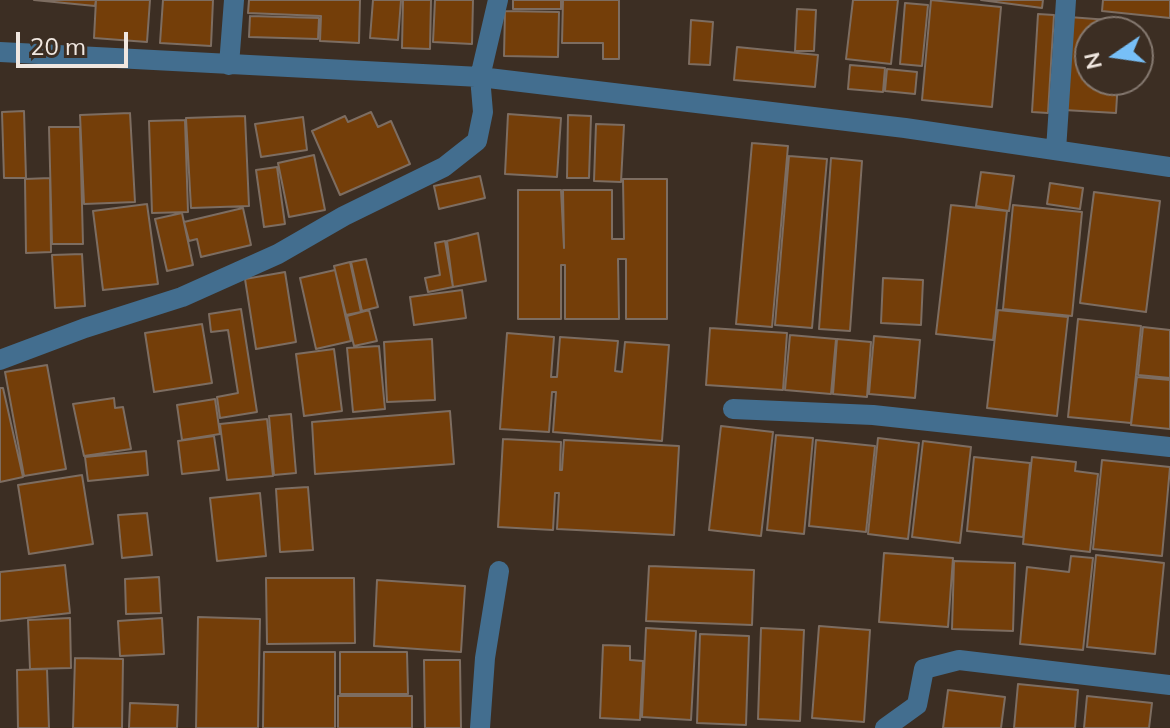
<!DOCTYPE html>
<style>
body{margin:0}
#map{position:relative;width:1170px;height:728px;overflow:hidden;background:#3c2e23;font-family:Mulish,sans-serif}
canvas{display:block}
.north{position:absolute;left:1074px;top:16px;width:80px;height:80px;box-sizing:border-box;background:#3c2e23;border:2px solid #84786f;border-radius:50%;rotate:257deg;font-size:22px;font-weight:700;line-height:32px;text-align:center;color:#f0e7e0}
.north::after{content:'';display:block;margin:auto;width:28px;height:36px;background:#77bff7;clip-path:polygon(50% 0,100% 100%,50% 72%,0 100%)}
.scale{position:absolute;left:16px;top:32px;width:112px;height:36px;box-sizing:border-box;border:4px solid #f0e7e0;border-top:0;padding-left:10px;font-size:24px;line-height:28px;white-space:nowrap;color:#f0e7e0;-webkit-text-stroke:6px #3c2e23;paint-order:stroke}
</style>
<div id="map">
<canvas width="1170" height="728"></canvas>
<div class="north">N</div>
<div class="scale">20 m</div>
</div>
<script>
const ctx = document.querySelector('canvas').getContext('2d');
ctx.lineJoin = 'round';
function paint(path, color) {
  ctx.fillStyle = color;
  ctx.fill(path, 'evenodd');
}
function poly(rows) {
  const path = new Path2D();
  for (const r of rows) {
    path.moveTo(r[0], r[1]);
    for (let i = 2; i < r.length; i += 2) path.lineTo(r[i], r[i + 1]);
  }
  return path;
}
function stroke(path, color, width, dash) {
  ctx.strokeStyle = color;
  ctx.lineWidth = width;
  ctx.lineCap = dash ? 'butt' : 'round';
  ctx.setLineDash(dash || []);
  ctx.stroke(path);
}
const building = poly([
 [34,0,96,0,95,6,34,0],
 [96,0,150,0,147,42,94,38,96,0],
 [163,0,213,0,211,46,160,43,163,0],
 [249,0,360,0,359,43,320,41,321,16,248,13,249,0],
 [373,0,401,0,398,40,370,38,373,0],
 [403,0,431,0,430,49,402,48,403,0],
 [435,0,473,0,472,44,433,42,435,0],
 [513,0,561,0,561,9,513,9,513,0],
 [563,0,619,0,619,59,603,59,603,43,562,43,563,0],
 [853,0,898,0,891,64,846,59,853,0],
 [931,0,1001,7,992,107,922,100,931,0],
 [981,0,1043,0,1042,8,981,0],
 [1103,0,1170,0,1170,18,1102,11,1103,0],
 [905,3,928,5,922,66,900,64,905,3],
 [797,9,816,10,814,51,795,51,797,9],
 [505,11,559,12,558,57,504,56,505,11],
 [1038,14,1054,15,1048,113,1032,112,1038,14],
 [250,16,319,18,318,39,249,37,250,16],
 [1069,17,1122,21,1121,32,1090,32,1090,80,1118,80,1116,113,1064,110,1069,17],
 [691,20,713,22,710,65,689,64,691,20],
 [737,47,818,55,815,87,734,80,737,47],
 [850,65,885,68,883,92,848,89,850,65],
 [887,69,917,72,915,94,885,91,887,69],
 [24,111,26,178,4,178,2,112,24,111],
 [371,112,378,127,391,121,410,164,340,195,312,131,345,116,348,122,371,112],
 [130,113,135,202,84,204,80,115,130,113],
 [508,114,561,118,557,177,505,174,508,114],
 [568,115,591,116,589,178,567,178,568,115],
 [245,116,249,206,191,208,186,118,245,116],
 [303,117,307,150,261,157,255,124,303,117],
 [185,120,188,212,152,213,149,121,185,120],
 [596,124,624,125,621,182,594,181,596,124],
 [49,127,80,127,83,244,52,244,49,127],
 [752,143,788,146,772,327,736,324,752,143],
 [314,155,325,210,289,217,278,163,314,155],
 [789,156,827,159,812,328,775,325,789,156],
 [831,158,862,161,850,331,819,329,831,158],
 [277,167,285,224,264,227,256,170,277,167],
 [981,172,1014,176,1009,211,976,206,981,172],
 [480,176,485,198,439,209,434,186,480,176],
 [50,178,51,252,26,253,25,179,50,178],
 [623,179,667,179,667,319,626,319,626,259,618,259,619,319,565,319,565,265,561,265,561,319,518,319,518,190,561,190,564,248,563,190,612,190,612,239,624,239,623,179],
 [1050,183,1083,188,1080,209,1047,204,1050,183],
 [1094,192,1160,201,1146,312,1080,303,1094,192],
 [147,204,158,284,103,290,93,211,147,204],
 [951,205,1007,211,993,340,936,334,951,205],
 [1013,205,1082,212,1072,316,1003,309,1013,205],
 [243,208,251,245,201,257,197,239,189,241,184,222,243,208],
 [182,213,193,265,167,271,155,219,182,213],
 [478,233,486,281,453,287,447,241,478,233],
 [445,241,453,287,428,292,425,278,440,275,435,243,445,241],
 [82,254,85,306,55,308,52,255,82,254],
 [366,259,378,307,362,311,351,262,366,259],
 [350,262,361,312,346,315,334,266,350,262],
 [335,270,351,341,316,349,300,278,335,270],
 [285,272,296,342,256,349,245,279,285,272],
 [883,278,923,280,921,325,881,323,883,278],
 [462,290,466,318,414,325,410,297,462,290],
 [241,309,257,412,220,418,217,397,238,393,228,330,211,332,209,314,241,309],
 [369,310,377,341,354,346,347,316,369,310],
 [998,310,1068,317,1057,416,987,408,998,310],
 [1078,319,1141,326,1131,423,1068,417,1078,319],
 [202,324,212,383,154,392,145,333,202,324],
 [1143,327,1170,330,1170,378,1138,375,1143,327],
 [710,328,787,333,783,390,706,385,710,328],
 [507,333,554,337,551,377,557,377,560,337,618,341,615,371,622,372,625,342,669,345,662,441,553,432,556,392,552,392,549,432,500,429,507,333],
 [790,335,836,339,831,394,785,390,790,335],
 [874,336,920,340,915,398,869,394,874,336],
 [432,339,435,400,387,402,384,342,432,339],
 [837,339,871,342,867,397,833,394,837,339],
 [379,346,385,409,353,412,347,348,379,346],
 [334,349,342,411,304,416,296,354,334,349],
 [47,365,66,469,24,476,5,372,47,365],
 [1137,377,1170,380,1170,429,1131,425,1137,377],
 [0,388,3,388,23,477,0,482,0,388],
 [114,398,115,408,123,407,131,449,84,456,73,404,114,398],
 [215,399,220,434,182,440,177,405,215,399],
 [450,411,454,464,315,474,312,422,450,411],
 [291,414,296,473,274,475,269,416,291,414],
 [267,419,273,476,227,480,220,424,267,419],
 [721,426,773,432,761,536,709,530,721,426],
 [776,435,813,438,804,534,767,530,776,435],
 [214,436,219,470,182,474,178,441,214,436],
 [878,438,919,443,908,539,868,534,878,438],
 [503,439,561,442,560,470,562,470,564,440,679,446,674,535,557,529,559,493,555,493,553,530,498,527,503,439],
 [816,440,875,446,866,532,809,526,816,440],
 [923,441,971,447,960,543,912,537,923,441],
 [146,451,148,475,88,481,85,457,146,451],
 [974,457,1030,463,1023,537,967,531,974,457],
 [1032,457,1076,462,1075,471,1098,474,1090,552,1023,544,1032,457],
 [1102,460,1170,467,1162,556,1093,549,1102,460],
 [82,475,93,544,29,554,18,485,82,475],
 [308,487,313,550,280,552,276,489,308,487],
 [260,493,266,556,217,561,210,498,260,493],
 [147,513,152,555,122,558,118,515,147,513],
 [884,553,953,558,948,627,879,622,884,553],
 [1096,555,1164,563,1155,654,1087,647,1096,555],
 [1071,556,1093,558,1083,650,1020,644,1027,567,1069,572,1071,556],
 [954,561,1015,563,1013,631,952,629,954,561],
 [65,565,70,613,0,621,0,572,65,565],
 [649,566,754,570,752,625,646,621,649,566],
 [159,577,161,613,126,614,125,579,159,577],
 [266,578,354,578,355,643,267,644,266,578],
 [377,580,465,586,461,652,374,646,377,580],
 [198,617,260,619,258,728,196,728,198,617],
 [70,618,71,668,30,669,28,620,70,618],
 [162,618,164,654,120,656,118,621,162,618],
 [819,626,870,630,864,722,812,718,819,626],
 [646,628,696,631,691,720,642,717,646,628],
 [761,628,804,630,800,721,758,719,761,628],
 [700,634,749,636,746,725,697,723,700,634],
 [603,645,630,646,630,660,643,661,640,720,600,718,603,645],
 [264,652,335,652,335,728,263,728,264,652],
 [340,652,407,652,408,694,340,694,340,652],
 [75,658,123,659,122,728,73,728,75,658],
 [424,660,460,660,461,728,425,728,424,660],
 [47,669,49,728,18,728,17,670,47,669],
 [1018,684,1078,690,1075,728,1014,728,1018,684],
 [948,690,1005,697,1001,728,943,728,948,690],
 [338,696,412,696,412,728,338,728,338,696],
 [1087,696,1152,703,1149,728,1084,728,1087,696],
 [130,703,178,705,177,728,129,728,130,703]
]);
paint(building, '#743e09');
stroke(building, '#7d6d61', 2);
stroke(poly([
 [0,52,480,77,905,128,1170,167],
 [229,65,234,0],
 [1056,150,1066,0],
 [0,360,85,328,182,297,278,254,344,216,444,167,477,141,483,112,480,77,498,0],
 [733,409,873,415,1170,447],
 [480,728,485,658,499,571],
 [885,728,917,705,924,669,959,660,1170,685]
]), '#436e8f', 20);
</script>
